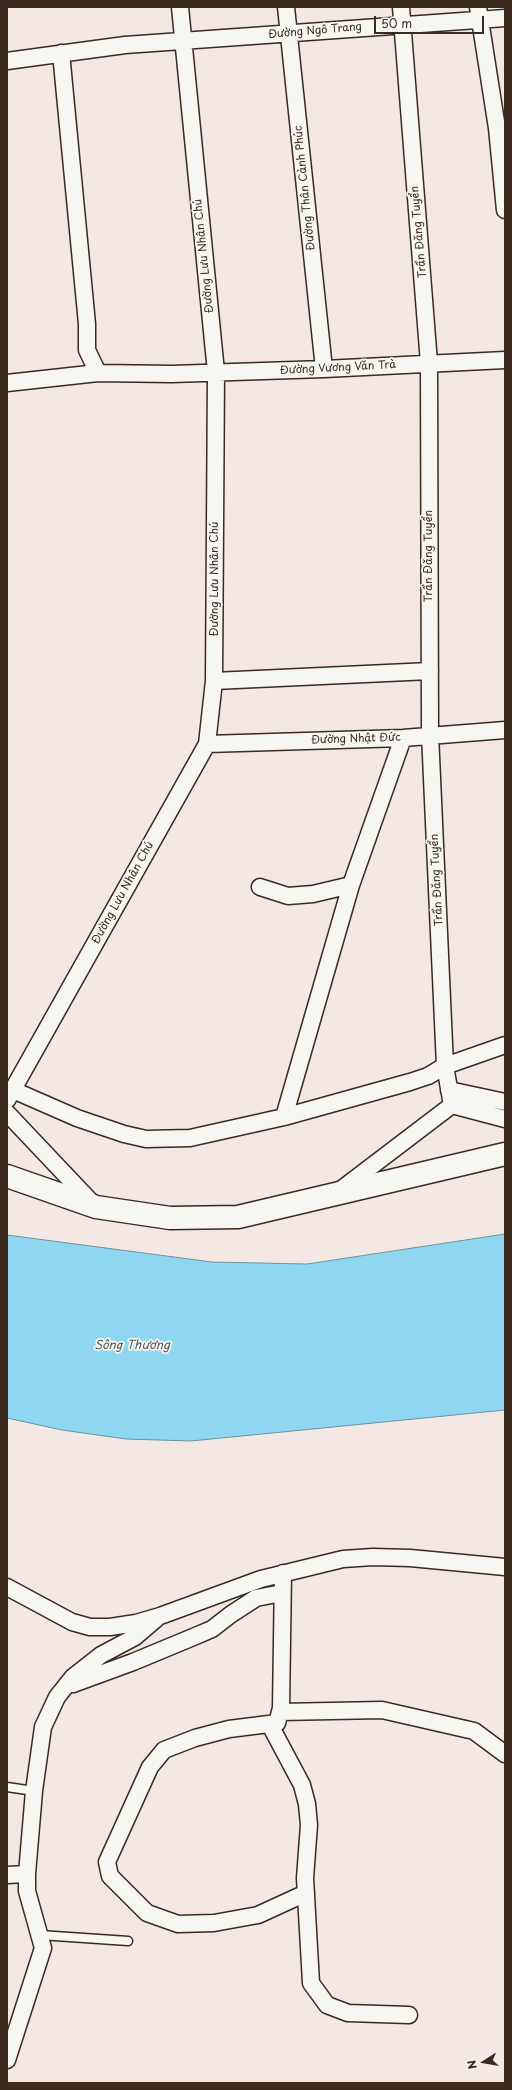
<!DOCTYPE html>
<meta charset="utf-8">
<style>
body{margin:0}
#map{position:relative;width:512px;height:2090px;overflow:hidden;background:#f4e8e5;font-family:"Playpen Sans",sans-serif}
canvas{display:block}
.frame{position:absolute;inset:0;border:8px solid #3b2a1e;pointer-events:none}
.north{position:absolute;left:464px;top:2042px;width:40px;height:40px;-webkit-text-stroke:3px #f6f6f2;paint-order:stroke;rotate:258deg;font-size:11px;font-weight:700;line-height:16px;text-align:center;color:#3b2a1e}
.north::after{content:'';display:block;margin:auto;width:14px;height:18px;background:#3b2a1e;clip-path:polygon(50% 0,100% 100%,50% 72%,0 100%)}
.scale{position:absolute;left:374px;top:16px;width:110px;height:18px;box-sizing:border-box;border:2px solid #3b2a1e;border-top:0;padding-left:5px;font-size:12px;line-height:14px;white-space:nowrap;color:#3b2a1e;-webkit-text-stroke:3px #f6f6f2;paint-order:stroke}
</style>
<div id="map">
<canvas width="512" height="2090"></canvas>
<div class="frame"></div>
<div class="north">N</div>
<div class="scale">50 m</div>
</div>
<script>
const ctx = document.querySelector('canvas').getContext('2d');
ctx.lineJoin = 'round';
function paint(path, color) {
  ctx.fillStyle = color;
  ctx.fill(path, 'evenodd');
}
function poly(rows) {
  const path = new Path2D();
  for (const r of rows) {
    path.moveTo(r[0], r[1]);
    for (let i = 2; i < r.length; i += 2) path.lineTo(r[i], r[i + 1]);
  }
  return path;
}
function stroke(path, color, width, dash) {
  ctx.strokeStyle = color;
  ctx.lineWidth = width;
  ctx.lineCap = dash ? 'butt' : 'round';
  ctx.setLineDash(dash || []);
  ctx.stroke(path);
}
function write(font, color, halo, rows, align = 'center') {
  ctx.font = font + ' "Playpen Sans",sans-serif';
  ctx.lineWidth = 3.5;
  ctx.setLineDash([]);
  ctx.textBaseline = 'middle';
  ctx.strokeStyle = halo;
  ctx.fillStyle = color;
  for (const [text, x, y, turn = 0] of rows) {
    ctx.save();
    ctx.translate(x, y);
    ctx.rotate((+turn || 0) * Math.PI / 180);
    ctx.textAlign = isNaN(turn) ? turn : align;
    if (halo) ctx.strokeText(text, 0, 0);
    ctx.fillText(text, 0, 0);
    ctx.restore();
  }
}
const water = poly([
 [505,1234,505,1410,191,1441,126,1439,62,1430,7,1418,7,1235,212,1262,307,1264,505,1234]
]);
paint(water, '#8fd7f1');
stroke(water, '#6d929d', 1);
const lane = poly([
 [7,1787,34,1791],
 [40,1935,128,1941]
]);
const street = poly([
 [286,7,324,369],
 [401,7,429,363,430,734,445,1066,452,1105],
 [478,7,497,128,505,210],
 [61,53,87,324,87,350,98,373],
 [7,61,125,45,505,18],
 [7,383,98,373,172,374,324,369,505,360],
 [214,681,430,671],
 [207,744,403,738,505,730],
 [260,887,288,896,313,894,351,885],
 [13,1090,77,1118,124,1134,146,1139,190,1138,284,1117,410,1082,428,1076,445,1066,505,1045],
 [449,1090,505,1102],
 [7,1100,207,744,214,681,216,372,180,7],
 [7,1113,95,1206],
 [284,1117,351,885,403,738],
 [339,1191,452,1105,505,1119],
 [283,1573,281,1708,277,1723,229,1729,195,1738,164,1750,150,1767,107,1862,110,1876,147,1913,178,1924,214,1923,258,1915,306,1893],
 [7,1587,72,1622,90,1627,110,1627,136,1623,160,1616,261,1579,343,1559,373,1557,410,1558,505,1567],
 [73,1684,133,1662,198,1635,212,1629,230,1615,256,1598,282,1593],
 [280,1712,382,1710,474,1731,505,1754],
 [270,1725,302,1785,307,1804,309,1825,305,1878,311,1983,327,2005,348,2013,409,2015],
 [7,1875,27,1874],
 [7,2060,43,1948,27,1891,27,1874,34,1791,43,1727,57,1697,73,1677,101,1655,135,1637,156,1619]
]);
const secondary = poly([
 [7,1176,96,1207,170,1218,238,1217,505,1154]
]);
stroke(lane, '#3b2a1e', 11);
stroke(street, '#3b2a1e', 19);
stroke(secondary, '#3b2a1e', 25);
stroke(lane, '#f6f6f2', 8);
stroke(street, '#f6f6f2', 16);
stroke(secondary, '#f6f6f2', 22);
write('11px', '#3b2a1e', '#f6f6f2', [
 ["Đường Ngô Trang",315,31,-5],
 ["Đường Thân Cảnh Phúc",305,188,-96],
 ["Trần Đăng Tuyển",419,232,-95],
 ["Đường Lưu Nhân Chú",204,256,-96],
 ["Đường Vương Văn Trà",338,368,-3],
 ["Trần Đăng Tuyển",429,556,-90],
 ["Đường Lưu Nhân Chú",215,579,-90],
 ["Đường Nhật Đức",356,739,-2],
 ["Trần Đăng Tuyển",437,880,-93],
 ["Đường Lưu Nhân Chú",123,893,-61]
]);
write('italic 12px', '#505553', '#f6f6f2', [
 ["Sông Thương",132,1346]
]);
</script>
